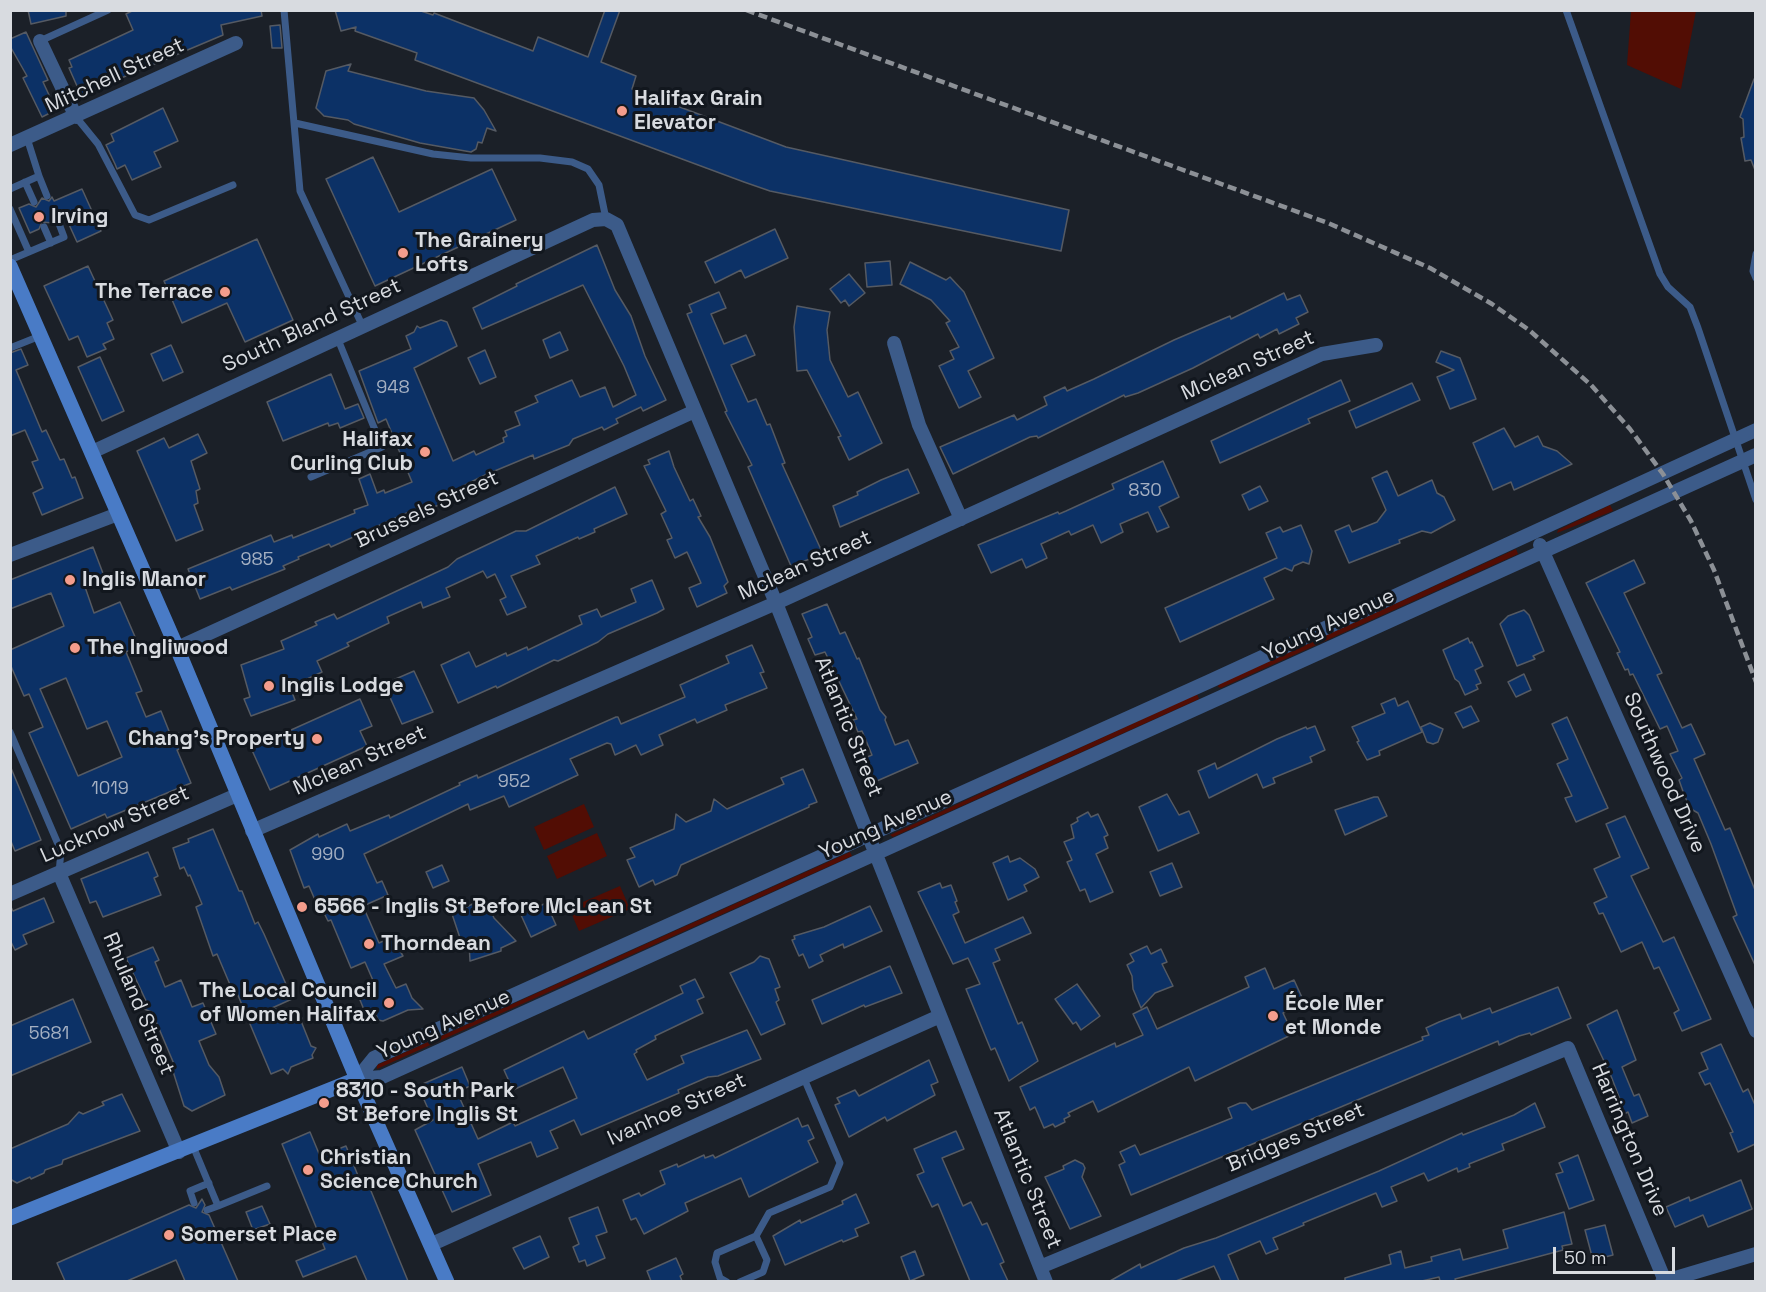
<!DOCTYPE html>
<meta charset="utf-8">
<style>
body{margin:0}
#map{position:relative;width:1766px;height:1292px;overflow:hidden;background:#1b2028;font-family:"Space Grotesk",sans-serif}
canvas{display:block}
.frame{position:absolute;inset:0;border:12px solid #d8dbe0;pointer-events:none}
.scale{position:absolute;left:1553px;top:1247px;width:122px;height:27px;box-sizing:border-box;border:3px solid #d8dbe0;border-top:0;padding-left:8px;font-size:18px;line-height:21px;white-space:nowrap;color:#d8dbe0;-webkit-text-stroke:4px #12171e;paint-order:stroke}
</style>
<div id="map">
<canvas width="1766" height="1292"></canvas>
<div class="frame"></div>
<div class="scale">50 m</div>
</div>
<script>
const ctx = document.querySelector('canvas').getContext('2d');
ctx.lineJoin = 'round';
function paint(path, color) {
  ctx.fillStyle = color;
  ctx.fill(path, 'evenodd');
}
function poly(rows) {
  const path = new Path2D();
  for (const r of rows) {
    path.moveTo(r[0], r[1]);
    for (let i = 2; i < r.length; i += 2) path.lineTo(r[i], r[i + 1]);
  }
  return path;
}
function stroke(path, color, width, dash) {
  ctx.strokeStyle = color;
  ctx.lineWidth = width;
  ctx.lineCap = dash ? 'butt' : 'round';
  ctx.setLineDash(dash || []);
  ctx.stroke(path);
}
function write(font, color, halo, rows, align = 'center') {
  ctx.font = font + ' "Space Grotesk",sans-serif';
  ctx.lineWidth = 6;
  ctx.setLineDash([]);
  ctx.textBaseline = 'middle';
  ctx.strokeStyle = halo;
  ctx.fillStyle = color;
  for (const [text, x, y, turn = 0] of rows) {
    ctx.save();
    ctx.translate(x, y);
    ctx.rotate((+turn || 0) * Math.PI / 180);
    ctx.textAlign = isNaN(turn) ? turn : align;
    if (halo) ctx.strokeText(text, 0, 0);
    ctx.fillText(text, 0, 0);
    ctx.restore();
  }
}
paint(poly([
 [1631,11,1696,11,1681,89,1627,65],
 [1610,505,1613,511,1557,533,1558,530],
 [1516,549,1518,554,1221,688,1218,687,1219,684],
 [1197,694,1199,699,893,837,890,835],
 [584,804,594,827,544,850,534,827],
 [597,833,607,856,557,879,547,856],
 [850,852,852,856,377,1069,377,1065],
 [620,886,630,909,579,931,569,908]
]), '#520d04');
const building = poly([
 [28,10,66,10,66,16,31,24,28,10],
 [134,10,261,10,262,16,221,25,223,35,81,95,69,68,72,67,69,60,133,30,126,14,134,10],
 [335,10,418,10,433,15,434,13,533,51,538,37,588,57,605,10,620,10,601,62,636,76,632,89,786,147,1069,210,1061,251,770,191,744,182,415,60,417,53,355,31,356,27,341,31,335,10],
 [280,25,282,48,272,48,270,26,280,25],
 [26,32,48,80,43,82,56,110,42,117,23,78,27,76,10,46,10,39,26,32],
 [351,64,348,71,426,91,474,98,484,110,496,131,487,128,482,143,478,142,476,149,471,152,420,143,354,124,348,120,324,116,316,108,326,71,351,64],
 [1754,79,1755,80,1755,170,1751,160,1745,161,1741,138,1744,137,1743,119,1740,117,1754,79],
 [163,108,178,141,154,152,161,167,132,180,125,165,117,169,115,164,106,145,114,141,111,134,163,108],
 [373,157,399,212,492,169,516,220,375,286,326,179,373,157],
 [82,189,101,231,77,242,66,218,58,215,53,218,53,223,42,222,39,229,30,233,19,208,29,204,36,207,42,198,49,201,52,197,54,201,82,189],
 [775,229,788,258,745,278,741,270,715,283,705,262,775,229],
 [257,239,293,320,245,342,227,303,182,323,164,281,257,239],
 [597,245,615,290,631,316,645,356,666,400,643,411,641,407,616,419,618,423,604,430,602,427,573,439,569,445,534,459,533,455,485,475,463,486,466,493,411,517,409,512,331,547,329,544,298,557,299,559,283,566,285,569,232,590,230,587,200,599,188,569,271,535,274,542,292,535,293,538,355,513,354,510,368,505,359,479,370,474,377,493,384,490,385,493,412,482,386,419,378,423,359,371,411,349,406,336,414,332,417,326,420,328,441,320,447,322,457,346,414,368,453,461,474,451,476,455,504,442,503,438,507,436,505,431,520,425,515,412,538,402,535,396,572,380,580,397,605,387,613,407,636,395,624,366,583,285,482,329,473,308,517,286,516,284,597,245],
 [890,261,892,285,867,287,865,263,890,261],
 [910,262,946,280,950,277,964,292,994,358,968,371,981,397,959,408,939,366,954,359,950,351,959,347,946,323,950,321,931,300,900,284,910,262],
 [88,266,113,320,107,323,114,339,103,344,106,349,87,357,78,336,69,340,44,286,88,266],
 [849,274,865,293,849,306,845,300,841,303,830,289,849,274],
 [719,292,726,308,711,314,724,344,746,335,755,355,731,365,748,402,756,399,767,425,770,424,785,463,782,464,823,554,791,566,748,467,752,465,725,412,727,411,687,314,692,312,689,305,719,292],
 [1284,293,1287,300,1300,295,1308,312,1296,318,1299,324,1279,334,1277,329,1260,338,1258,334,1193,368,1138,393,1125,397,1124,395,1038,438,1037,436,1030,437,953,474,940,447,1014,415,1017,420,1047,405,1044,397,1065,387,1067,391,1094,379,1174,340,1230,316,1231,319,1284,293],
 [797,306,830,312,827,330,830,360,848,397,858,392,882,443,849,460,838,437,841,436,807,370,797,371,794,327,797,306],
 [560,332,568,350,550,358,543,340,560,332],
 [171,345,183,372,163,381,151,354,171,345],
 [21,349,28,365,16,370,42,432,46,430,60,460,64,459,72,478,75,477,83,498,42,515,33,493,43,488,32,462,38,460,25,430,10,436,10,353,21,349],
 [485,350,496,377,480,384,468,358,485,350],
 [1441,351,1460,358,1476,399,1450,409,1437,377,1454,370,1436,362,1441,351],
 [100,357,124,411,102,421,78,367,100,357],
 [331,374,345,409,358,404,364,418,340,428,338,423,329,426,328,423,283,441,267,402,331,374],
 [1341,380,1350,401,1308,419,1310,423,1220,463,1211,441,1341,380],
 [1412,383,1420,400,1356,428,1349,411,1412,383],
 [1504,428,1515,447,1538,436,1543,446,1557,451,1572,464,1514,490,1511,482,1493,490,1473,443,1504,428],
 [198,434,207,453,191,461,200,489,196,491,198,503,194,505,203,530,176,541,137,451,164,438,169,448,198,434],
 [669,451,674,467,690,501,693,499,701,516,698,517,710,537,728,582,724,586,727,593,697,607,689,588,701,583,687,552,675,558,667,540,672,538,661,514,666,511,644,466,650,464,648,460,669,451],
 [1163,461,1179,497,1159,507,1169,527,1157,532,1148,512,1120,524,1123,532,1101,543,1093,525,1071,535,1069,531,1041,544,1047,558,1026,568,1022,559,991,573,978,545,1058,512,1059,514,1066,511,1114,489,1112,484,1163,461],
 [908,469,919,493,840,527,833,506,858,495,857,492,881,480,908,469],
 [1387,471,1398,496,1432,480,1437,493,1444,497,1455,520,1431,533,1422,531,1399,540,1400,543,1349,563,1335,531,1349,525,1352,532,1377,522,1386,510,1372,478,1387,471],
 [1260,486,1268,501,1249,510,1242,495,1260,486],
 [615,487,627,514,594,529,595,532,579,539,578,537,536,556,540,564,511,576,526,607,507,615,500,600,506,597,495,574,487,578,483,571,446,588,450,597,423,608,421,602,387,617,389,623,347,643,349,646,317,661,322,672,290,687,295,700,251,716,244,699,250,697,241,665,284,649,281,641,317,625,315,622,334,614,337,619,448,567,457,559,516,531,526,531,615,487],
 [1301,525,1312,551,1309,564,1303,562,1294,566,1292,571,1285,568,1264,578,1274,599,1180,642,1165,608,1277,558,1266,533,1280,527,1283,532,1301,525],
 [93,547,104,576,84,584,94,613,120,602,139,646,126,652,142,691,136,693,146,717,161,711,171,736,178,733,184,747,177,750,191,783,107,818,105,814,71,829,29,733,43,727,29,694,24,696,10,664,10,650,64,626,51,593,10,609,10,580,93,547],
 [66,678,87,729,107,721,122,757,78,776,40,689,66,678],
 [1634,560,1645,583,1624,593,1662,673,1657,675,1682,728,1691,724,1705,754,1694,759,1725,830,1730,828,1755,890,1755,965,1733,917,1737,915,1711,844,1698,813,1691,809,1685,797,1679,780,1682,778,1670,754,1678,751,1667,726,1660,729,1633,674,1630,675,1628,669,1625,670,1617,653,1620,652,1586,583,1634,560],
 [652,580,664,609,657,613,608,634,598,642,558,661,554,660,497,688,496,686,458,703,441,665,469,652,476,667,506,653,507,656,527,647,528,650,582,624,579,616,597,609,601,617,636,602,631,589,652,580],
 [827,604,840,634,845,632,857,659,859,658,880,710,886,717,885,720,895,745,908,740,918,763,870,784,860,760,872,755,862,731,858,732,853,720,857,719,825,652,815,655,808,639,812,637,802,614,827,604],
 [1524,610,1529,615,1544,651,1533,656,1535,659,1517,666,1500,624,1508,616,1524,610],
 [1468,638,1470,643,1472,642,1483,666,1475,670,1481,683,1476,685,1478,689,1465,695,1459,682,1455,679,1443,650,1468,638],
 [752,645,764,672,760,673,767,688,725,705,727,710,697,723,695,719,659,735,663,745,641,755,636,745,615,755,611,744,607,743,570,759,578,775,509,807,504,796,470,810,468,804,364,854,377,883,382,881,388,895,363,906,379,943,392,937,403,956,384,964,396,988,406,984,412,998,423,1009,408,1010,383,1021,378,1020,374,1009,367,1017,360,1000,363,998,360,992,375,985,365,962,351,968,331,920,328,921,324,913,321,914,309,886,304,888,290,850,318,834,319,837,347,824,350,831,389,815,390,818,460,785,459,783,477,775,478,778,616,717,618,717,621,724,685,697,680,685,729,663,726,656,752,645],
 [414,671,433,712,402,724,384,684,414,671],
 [1524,674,1531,690,1516,697,1508,682,1524,674],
 [1395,698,1398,706,1408,701,1422,732,1379,751,1380,755,1367,760,1357,742,1359,741,1352,727,1385,713,1381,704,1395,698],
 [360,699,372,726,360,731,367,746,270,790,251,748,360,699],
 [1471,706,1479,721,1463,728,1455,713,1471,706],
 [1567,717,1608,808,1576,822,1565,798,1572,796,1557,764,1568,759,1552,724,1567,717],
 [1430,723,1443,729,1438,742,1433,744,1427,742,1421,727,1430,723],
 [1315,726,1325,750,1310,757,1312,762,1273,778,1275,783,1263,788,1257,774,1209,798,1198,771,1215,763,1217,769,1277,739,1306,727,1307,729,1315,726],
 [11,768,41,840,15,851,10,839,11,768],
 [803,769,817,802,809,805,809,807,681,865,677,875,655,885,653,880,639,887,627,860,635,857,630,848,674,829,676,814,686,822,711,811,714,799,727,809,784,784,781,778,803,769],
 [1167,794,1179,815,1189,811,1199,833,1158,851,1139,807,1167,794],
 [1374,797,1378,797,1387,816,1345,835,1335,810,1374,797],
 [1088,812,1091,817,1098,814,1108,835,1104,837,1108,848,1096,854,1113,892,1090,902,1085,889,1080,891,1067,862,1072,860,1064,842,1074,838,1071,825,1078,821,1077,818,1088,812],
 [1625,816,1649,868,1631,876,1663,942,1674,937,1711,1019,1682,1031,1674,1013,1679,1010,1659,967,1654,969,1642,942,1621,952,1603,913,1599,914,1594,903,1607,897,1594,869,1620,857,1606,824,1625,816],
 [213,829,239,891,242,891,255,924,258,922,264,934,289,991,292,999,272,1008,302,1018,301,1021,311,1046,316,1048,312,1055,313,1058,291,1067,288,1074,283,1069,271,1074,237,993,234,994,217,954,213,956,196,907,202,904,190,875,188,876,184,867,180,869,173,848,189,842,188,839,213,829],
 [148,852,158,876,154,878,161,895,103,917,96,901,90,903,81,879,148,852],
 [1008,856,1010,862,1020,858,1035,869,1039,877,1024,885,1027,891,1008,900,993,863,1008,856],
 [1172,863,1182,887,1160,896,1150,872,1172,863],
 [442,865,449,881,433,888,426,872,442,865],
 [940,883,942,888,951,885,957,901,955,902,959,912,953,915,965,943,1023,917,1031,933,995,949,1000,960,993,963,1018,1024,1022,1022,1038,1061,1009,1081,995,1048,991,1050,966,989,980,984,968,958,953,964,918,892,940,883],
 [44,898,54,922,23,935,27,944,15,950,10,940,10,905,13,911,44,898],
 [485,898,494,918,516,941,501,948,501,951,470,961,469,942,462,944,452,914,485,898],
 [546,903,556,925,531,937,521,915,546,903],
 [870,906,882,931,844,948,843,944,820,955,823,961,809,968,803,954,799,956,792,940,795,939,794,936,824,927,870,906],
 [1147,946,1151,954,1161,949,1167,962,1162,964,1173,986,1155,993,1141,1008,1133,989,1132,976,1127,965,1134,961,1130,954,1147,946],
 [153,947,159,960,155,962,165,987,181,980,192,1007,203,1003,216,1034,199,1041,209,1065,219,1077,225,1095,192,1111,184,1106,171,1065,174,1064,152,1012,144,1009,147,1003,126,958,153,947],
 [760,956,769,959,780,987,775,989,779,1000,776,1002,785,1024,761,1035,730,973,754,962,760,956],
 [890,966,902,993,865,1007,864,1005,822,1024,812,1000,890,966],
 [1265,968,1274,989,1294,980,1305,1004,1283,1013,1293,1034,1195,1081,1189,1067,1098,1112,1093,1101,1068,1113,1070,1116,1064,1119,1065,1122,1055,1127,1053,1124,1044,1128,1035,1107,1030,1110,1020,1087,1115,1043,1116,1047,1143,1035,1133,1014,1147,1007,1157,1029,1249,987,1245,977,1265,968],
 [695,979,704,997,697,1000,703,1013,655,1036,656,1039,636,1050,637,1052,634,1054,647,1080,684,1063,681,1056,747,1030,761,1059,718,1076,708,1077,678,1090,679,1093,581,1135,574,1120,550,1131,558,1148,537,1157,531,1142,478,1164,491,1195,452,1212,415,1130,433,1120,418,1086,462,1067,470,1086,457,1092,478,1139,513,1122,515,1126,577,1098,563,1067,513,1090,504,1070,584,1031,588,1039,683,993,680,986,695,979],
 [1077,984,1100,1016,1081,1030,1076,1022,1073,1024,1055,999,1077,984],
 [1558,987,1571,1018,1531,1035,1530,1033,1519,1036,1499,1045,1498,1041,1131,1195,1119,1165,1125,1162,1120,1152,1135,1145,1140,1155,1232,1118,1228,1108,1240,1103,1246,1103,1252,1110,1423,1040,1422,1037,1429,1035,1426,1028,1439,1022,1460,1014,1462,1019,1490,1008,1492,1013,1558,987],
 [73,999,91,1042,10,1076,10,1026,73,999],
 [1617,1010,1636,1060,1622,1067,1634,1096,1639,1094,1648,1116,1632,1123,1628,1112,1622,1115,1618,1103,1621,1102,1611,1076,1587,1025,1617,1010],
 [1721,1044,1743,1092,1748,1089,1755,1105,1755,1144,1738,1152,1730,1133,1733,1132,1710,1083,1705,1085,1699,1073,1708,1069,1701,1053,1721,1044],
 [929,1060,938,1082,931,1085,935,1095,887,1121,885,1117,849,1137,835,1105,840,1103,837,1098,855,1090,859,1096,929,1060],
 [122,1094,140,1131,63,1160,62,1164,45,1170,44,1173,31,1179,30,1177,17,1183,10,1179,10,1149,68,1124,79,1112,83,1114,104,1105,102,1102,122,1094],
 [1535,1103,1545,1127,1502,1144,1504,1150,1469,1164,1470,1167,1458,1172,1457,1168,1428,1181,1424,1173,1391,1187,1397,1201,1382,1207,1376,1193,1303,1223,1304,1225,1273,1238,1278,1249,1266,1254,1260,1241,1228,1255,1239,1281,1221,1281,1214,1266,1176,1281,1110,1281,1140,1264,1141,1268,1184,1248,1216,1238,1379,1171,1462,1133,1463,1135,1514,1115,1535,1103],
 [798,1118,802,1127,808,1125,814,1138,808,1141,818,1162,749,1197,741,1178,685,1203,688,1211,644,1234,636,1218,631,1220,623,1200,639,1193,641,1196,665,1184,660,1171,677,1164,678,1167,704,1155,705,1158,713,1155,715,1158,798,1118],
 [956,1131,964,1149,942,1158,963,1206,971,1202,982,1225,987,1223,1004,1262,1000,1264,1008,1281,970,1281,938,1204,932,1207,917,1175,924,1172,914,1149,956,1131],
 [310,1132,320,1156,346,1146,363,1188,369,1186,371,1191,408,1281,367,1281,356,1256,303,1277,296,1261,325,1249,282,1144,310,1132],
 [1578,1155,1594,1200,1569,1209,1556,1174,1563,1172,1559,1163,1578,1155],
 [1075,1160,1083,1164,1085,1168,1082,1177,1101,1216,1070,1229,1045,1177,1064,1169,1063,1166,1075,1160],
 [1741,1180,1752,1209,1708,1227,1703,1215,1675,1227,1666,1207,1689,1197,1690,1201,1741,1180],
 [856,1194,869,1223,855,1229,858,1236,843,1242,842,1240,785,1265,773,1236,800,1220,801,1223,843,1204,842,1201,856,1194],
 [202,1199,205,1205,202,1212,209,1215,238,1281,185,1281,176,1260,127,1281,65,1281,57,1263,189,1205,196,1208,202,1199],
 [262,1206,270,1224,253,1230,246,1212,262,1206],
 [598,1207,607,1232,596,1236,605,1258,587,1266,585,1260,579,1262,573,1247,579,1244,569,1218,598,1207],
 [1564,1212,1572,1244,1562,1246,1563,1250,1455,1279,1456,1281,1440,1281,1439,1277,1422,1281,1345,1281,1345,1278,1391,1264,1389,1255,1401,1251,1405,1268,1432,1261,1431,1257,1460,1249,1463,1260,1508,1248,1503,1230,1564,1212],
 [1605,1225,1613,1255,1593,1260,1585,1230,1605,1225],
 [540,1236,549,1257,524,1269,513,1248,540,1236],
 [915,1251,924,1275,910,1281,901,1257,915,1251],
 [676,1258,683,1274,680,1276,682,1281,651,1281,647,1271,676,1258]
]);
paint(building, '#0c3166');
stroke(building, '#555a63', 1.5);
stroke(poly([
 [284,10,300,191,362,325],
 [1566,10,1660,274,1668,287,1690,307,1698,328,1756,500],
 [40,41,108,10],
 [76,117,98,144,135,215,149,220,233,185],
 [295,123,433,154,471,158,540,158,572,162,588,169,599,185,606,219],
 [39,176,47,196],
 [25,182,34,202],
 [10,189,39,176,27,138],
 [10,209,29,252],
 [44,227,51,243],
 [1756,254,1753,271,1756,278],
 [10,260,64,237,58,221],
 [10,348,40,336],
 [311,477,382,447,337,337],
 [10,732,61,851,59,873],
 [193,1146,218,1206,267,1186],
 [194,1203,190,1191,209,1183],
 [207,1210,218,1206],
 [727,1282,720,1278,715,1262,717,1253,756,1236,769,1213,830,1187,840,1163,803,1076],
 [740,1282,763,1272,767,1260,756,1236]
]), '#3c5b89', 7);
stroke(poly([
 [40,41,76,117],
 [10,145,236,43],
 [894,343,919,425,961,519],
 [92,452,593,220,606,219,617,225,776,603,1046,1282],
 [1540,545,1756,1031],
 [10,555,118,514],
 [177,648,695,411],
 [252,831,776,603,1322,354,1376,345],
 [59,873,179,1152],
 [10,894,237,795],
 [357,1079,374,1058,1208,682,1756,430],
 [357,1079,382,1077,1756,455],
 [432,1244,940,1016],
 [1040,1267,1568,1048,1665,1281],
 [1662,1282,1756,1254]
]), '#3c5b89', 14);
stroke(poly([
 [10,266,177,648,357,1079,447,1282],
 [10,1218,357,1079]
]), '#497bc6', 15);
stroke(poly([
 [746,10,1328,223,1430,268,1492,304,1529,330,1591,385,1630,429,1663,474,1691,521,1714,570,1756,682]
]), '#8c9096', 4.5, [9, 4.5]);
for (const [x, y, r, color] of [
 [622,111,6,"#f49d8c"],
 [39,217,6,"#f49d8c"],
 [403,253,6,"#f49d8c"],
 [225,292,6,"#f49d8c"],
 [425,452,6,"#f49d8c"],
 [70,580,6,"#f49d8c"],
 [75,648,6,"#f49d8c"],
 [269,686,6,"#f49d8c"],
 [317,739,6,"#f49d8c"],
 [302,907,6,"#f49d8c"],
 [369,944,6,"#f49d8c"],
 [389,1003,6,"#f49d8c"],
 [1273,1016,6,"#f49d8c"],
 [324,1103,6,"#f49d8c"],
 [308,1170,6,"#f49d8c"],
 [169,1235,6,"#f49d8c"]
]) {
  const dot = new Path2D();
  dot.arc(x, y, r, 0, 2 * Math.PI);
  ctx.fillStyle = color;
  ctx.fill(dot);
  stroke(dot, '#12171e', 2);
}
write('18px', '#a5b0c2', null, [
 ["948",393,388],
 ["830",1145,491],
 ["985",257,560],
 ["952",514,782],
 ["1019",110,789],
 ["990",328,855],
 ["5681",49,1034]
]);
write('21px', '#d8dbe0', '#12171e', [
 ["Mitchell Street",115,76,-25],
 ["South Bland Street",312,326,-25],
 ["Mclean Street",1248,366,-24],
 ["Brussels Street",427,510,-25],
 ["Mclean Street",805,566,-24],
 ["Young Avenue",1329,625,-25],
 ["Atlantic Street",848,727,68],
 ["Mclean Street",360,761,-24],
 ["Southwood Drive",1664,773,66],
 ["Lucknow Street",115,825,-24],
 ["Young Avenue",886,825,-24],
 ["Rhuland Street",138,1004,67],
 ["Young Avenue",444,1025,-24],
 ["Ivanhoe Street",677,1110,-24],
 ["Bridges Street",1296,1138,-23],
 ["Harrington Drive",1629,1140,67],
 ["Atlantic Street",1027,1179,68]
]);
write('bold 21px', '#d8dbe0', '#12171e', [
 ["Halifax Grain",634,99],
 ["Elevator",634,123],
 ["Irving",51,217],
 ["The Grainery",415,241],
 ["Lofts",415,265],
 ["The Terrace",213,292,"right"],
 ["Halifax",413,440,"right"],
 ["Curling Club",413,464,"right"],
 ["Inglis Manor",82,580],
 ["The Ingliwood",87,648],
 ["Inglis Lodge",281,686],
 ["Chang’s Property",305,739,"right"],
 ["6566 - Inglis St Before McLean St",314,907],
 ["Thorndean",381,944],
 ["The Local Council",377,991,"right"],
 ["of Women Halifax",377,1015,"right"],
 ["École Mer",1285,1004],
 ["et Monde",1285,1028],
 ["8310 - South Park",336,1091],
 ["St Before Inglis St",336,1115],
 ["Christian",320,1158],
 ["Science Church",320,1182],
 ["Somerset Place",181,1235]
], 'left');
</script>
